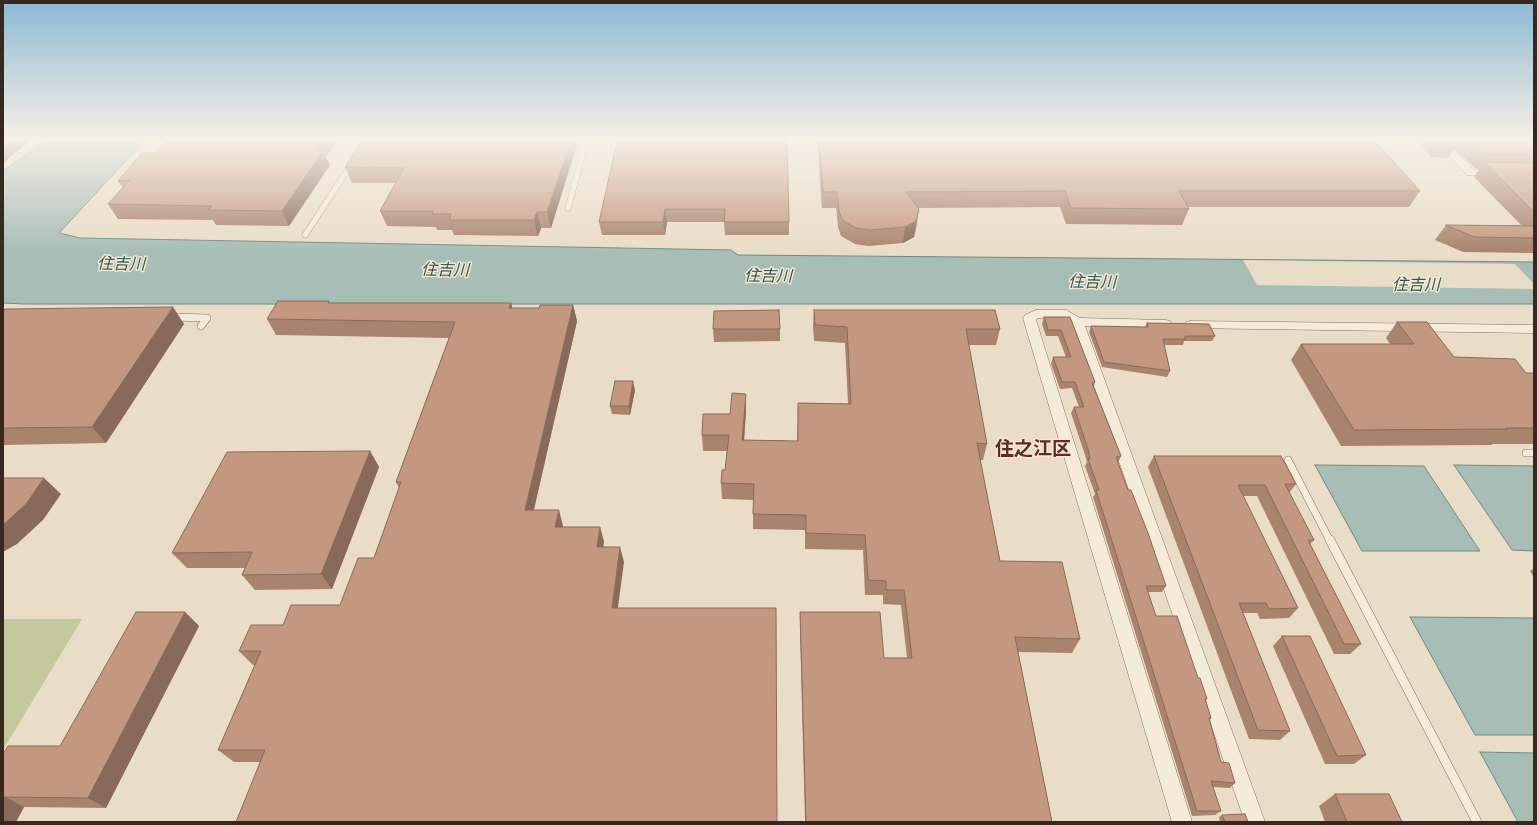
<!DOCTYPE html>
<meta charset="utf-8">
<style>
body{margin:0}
#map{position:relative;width:1537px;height:825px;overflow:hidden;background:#eaddc7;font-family:Spectral,serif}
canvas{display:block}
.frame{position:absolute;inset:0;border:4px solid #352920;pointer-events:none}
</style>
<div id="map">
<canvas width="1537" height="825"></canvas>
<div class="frame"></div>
</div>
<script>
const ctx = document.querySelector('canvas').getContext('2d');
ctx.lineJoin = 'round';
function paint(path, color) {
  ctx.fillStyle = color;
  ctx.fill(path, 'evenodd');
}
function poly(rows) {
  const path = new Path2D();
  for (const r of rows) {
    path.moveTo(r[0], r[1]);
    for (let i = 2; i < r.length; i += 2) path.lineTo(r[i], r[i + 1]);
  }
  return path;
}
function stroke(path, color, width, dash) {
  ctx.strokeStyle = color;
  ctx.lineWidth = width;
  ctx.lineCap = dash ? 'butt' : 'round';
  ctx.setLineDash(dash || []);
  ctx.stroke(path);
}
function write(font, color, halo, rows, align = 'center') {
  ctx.font = font + ' Spectral,"Noto Sans JP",serif';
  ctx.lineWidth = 3;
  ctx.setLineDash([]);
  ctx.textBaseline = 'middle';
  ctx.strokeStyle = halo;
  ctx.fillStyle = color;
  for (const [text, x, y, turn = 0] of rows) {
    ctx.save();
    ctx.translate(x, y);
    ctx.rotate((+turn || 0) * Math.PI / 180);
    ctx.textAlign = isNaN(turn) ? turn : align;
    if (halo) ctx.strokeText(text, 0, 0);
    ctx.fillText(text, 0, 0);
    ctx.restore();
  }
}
paint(poly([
 [3,619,82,619,3,750]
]), '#c5c79c');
const water = poly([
 [54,138,147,138,59,233,80,238,731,250,738,255,1534,262,1534,304,24,304,3,303,3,171,47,140,54,138],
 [1315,465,1424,466,1480,551,1362,551,1315,465],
 [1454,465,1534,466,1534,551,1512,550,1454,465],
 [1410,617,1534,618,1534,735,1475,735,1410,617],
 [1480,752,1534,753,1534,822,1518,822,1480,752]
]);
paint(water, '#a7beb6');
stroke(water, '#6f8b83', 1);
paint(poly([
 [1243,260,1515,264,1534,284,1534,289,1257,285]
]), '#eaddc7');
const laneFar2 = poly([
 [568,208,587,138],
 [305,235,351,165]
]);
const laneFar1 = poly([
 [171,317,207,318,201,326],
 [1526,453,1534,453],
 [1288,460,1330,541]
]);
const lane = poly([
 [1330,540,1477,822]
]);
const street = poly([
 [1432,138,1442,138,1474,170,1534,170,1534,176,1467,175,1432,138],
 [1036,310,1066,310,1080,318,1166,320,1170,321,1172,324,1170,327,1166,328,1085,326,1265,822,1245,822,1071,324,1063,318,1038,318,1036,320,1192,822,1172,822,1023,318,1025,315,1036,310],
 [1190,321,1534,325,1534,333,1186,328,1184,325,1186,322,1190,321]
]);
stroke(laneFar2, '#84705e', 6);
stroke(laneFar1, '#84705e', 8);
stroke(lane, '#84705e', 10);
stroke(street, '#84705e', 1);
stroke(laneFar2, '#f5ebd9', 5.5);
stroke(laneFar1, '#f5ebd9', 7);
stroke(lane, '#f5ebd9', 9);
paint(street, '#f5ebd9');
paint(poly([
 [364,138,579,138,551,228,541,228,538,236,454,235,452,230,437,230,436,227,387,226,380,211,396,183,352,183,345,167],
 [618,138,789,222,789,235,725,235,724,222,667,222,665,235,602,235,599,222],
 [817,138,1372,138,1420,191,1409,207,1188,207,1189,209,1182,225,1066,224,1060,207,918,208,917,225,914,237,903,243,868,246,855,244,841,236,838,227,836,208,822,208],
 [1414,138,1534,138,1534,253,1463,252,1435,240,1446,225,1521,225,1474,177,1479,169,1475,168,1454,149,1448,158,1431,157],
 [326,157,330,165,289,226,216,225,213,220,118,219,108,204,123,188,118,181],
 [329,303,511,303,512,308,539,308,573,305,577,321,534,510,563,526,563,527,600,527,604,542,603,547,624,562,260,762,234,762,218,750,255,665,253,665,239,651,283,625,340,605,374,558,399,488,396,482,449,338,276,335,267,319],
 [814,310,1000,329,996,345,969,345,987,444,983,460,980,460,1000,561,1080,639,1072,653,1018,652,1052,822,805,822,800,626,800,612,884,658,907,658,901,605,883,604,883,595,865,595,863,550,805,549,805,530,753,529,753,514,754,500,722,499,721,483,725,470,727,451,703,451,702,435,730,414,746,410,744,440,797,441,798,403,848,404,845,343,814,341,813,326],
 [3,312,184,324,106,443,3,445],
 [1044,317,1070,317,1095,382,1094,386,1121,456,1118,463,1128,490,1166,586,1162,592,1148,592,1156,616,1198,678,1207,699,1206,700,1211,718,1210,720,1221,762,1235,783,1230,788,1212,787,1221,811,1215,815,1192,816,1093,497,1095,494,1085,466,1087,462,1085,455,1071,413,1074,407,1079,407,1072,388,1060,389,1051,364,1053,357,1066,357,1058,336,1046,336,1042,324],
 [1397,322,1454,357,1526,373,1534,373,1534,444,1493,444,1491,445,1341,446,1291,360,1301,344,1390,344,1386,338],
 [1147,323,1215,336,1212,341,1184,341,1183,345,1164,345,1170,371,1167,377,1102,367,1089,332,1091,326,1145,327],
 [713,329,780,329,780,341,714,342],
 [635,390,630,415,612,414,610,406],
 [370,451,379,467,332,589,255,590,242,575,245,568,187,568,172,553],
 [1154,456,1296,484,1289,493,1314,540,1310,544,1361,644,1350,654,1334,654,1257,496,1243,496,1298,608,1289,618,1260,619,1257,613,1243,613,1290,731,1280,740,1249,739,1148,467],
 [1534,568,1534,578,1530,571],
 [185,612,199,626,106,808,24,807,16,822,3,822,3,754,60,746],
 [1282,636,1366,755,1354,764,1325,764,1273,646],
 [1335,794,1402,822,1325,822,1319,806],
 [1222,815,1248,822,1220,822,1219,817]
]), '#a9836e');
paint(poly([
 [13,138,33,138,3,163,3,146],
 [323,138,339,138,326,157,330,165,289,226,282,211,314,151],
 [572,138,579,138,551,228,547,212],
 [665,209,667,222,665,235,663,222],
 [919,209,914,237,903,243,905,227],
 [537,212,541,228,538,236,534,220],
 [511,303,516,320,509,308],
 [573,305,577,321,530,526,525,510],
 [173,307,184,324,106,443,92,427],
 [633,381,635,390,630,415,629,406],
 [746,394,746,410,743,456,742,440],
 [370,451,379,467,332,589,321,574],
 [44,478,61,494,43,520,17,544,3,552,3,525],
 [559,510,563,526,560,542,555,527],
 [600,527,604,542,601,562,597,547],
 [620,547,624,562,616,622,612,608],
 [185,612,199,626,106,808,88,798],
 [3,796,24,807,16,822,5,822,3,821]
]), '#896a5a');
const building = poly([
 [3,138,13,138,3,146,3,138],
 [170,138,323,138,314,151,323,151,282,211,208,210,212,206,108,204,130,180,118,181,142,153,156,153,170,138],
 [364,138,572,138,547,212,537,212,534,220,449,220,451,214,432,214,433,211,380,211,404,168,345,167,364,138],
 [618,138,787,138,789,222,724,222,725,209,665,209,663,222,599,222,618,138],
 [819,138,1372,138,1420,191,1179,191,1189,209,1071,208,1065,191,906,192,919,209,916,221,905,227,869,230,856,228,842,220,839,211,837,192,823,192,819,138],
 [1436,138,1453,138,1458,143,1440,143,1436,138],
 [1468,138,1534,138,1534,154,1485,154,1468,138],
 [1484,162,1534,163,1534,212,1484,162],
 [1446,225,1534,226,1534,238,1474,237,1446,225],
 [278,301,329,301,328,303,511,303,509,308,539,308,540,305,573,305,525,510,559,510,555,527,600,527,597,547,620,547,612,608,776,608,777,822,236,822,265,750,218,750,261,651,239,651,251,625,283,625,291,605,340,605,358,558,374,558,401,482,396,482,455,322,267,319,278,301],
 [173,307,92,427,3,428,3,312,5,309,173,307],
 [779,310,780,329,713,329,714,311,779,310],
 [814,310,995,310,1000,329,966,329,987,444,977,443,1000,561,1062,562,1080,639,1015,637,1052,822,806,822,800,612,880,612,884,658,912,658,904,590,886,590,886,581,868,580,865,535,806,533,806,515,753,514,754,484,721,483,722,470,725,470,729,435,702,435,703,414,730,414,732,393,746,394,742,440,798,441,798,403,851,404,847,327,815,325,814,310],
 [1044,317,1070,317,1095,382,1092,383,1121,456,1116,457,1128,490,1131,490,1148,533,1166,586,1146,586,1156,616,1177,616,1198,678,1200,678,1207,699,1205,699,1211,718,1209,718,1221,762,1229,763,1235,783,1211,781,1221,811,1197,811,1096,490,1099,490,1088,459,1090,459,1088,449,1074,407,1084,407,1075,382,1062,382,1053,357,1071,357,1061,330,1048,330,1044,317],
 [1397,322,1427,322,1454,357,1515,359,1526,373,1534,373,1534,428,1506,428,1507,429,1354,430,1301,344,1414,344,1397,322],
 [1147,323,1209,324,1215,336,1185,336,1185,339,1163,339,1170,371,1104,362,1091,326,1144,327,1148,327,1147,323],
 [615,381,633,381,629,406,610,406,615,381],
 [370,451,321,574,242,575,252,552,172,553,227,452,370,451],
 [1154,456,1281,456,1296,484,1285,484,1314,540,1308,540,1361,644,1344,644,1265,485,1238,485,1298,608,1269,609,1266,603,1239,603,1290,731,1258,730,1154,456],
 [3,478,44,478,26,504,3,525,3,478],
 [136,612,185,612,88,798,3,797,3,754,8,746,60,746,136,612],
 [1282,636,1310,636,1366,755,1337,756,1282,636],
 [1335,794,1389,794,1402,822,1347,822,1335,794],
 [1245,814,1248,822,1225,822,1222,815,1245,814]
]);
paint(building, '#c49880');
stroke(building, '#896a5a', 1);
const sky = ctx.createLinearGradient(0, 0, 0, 253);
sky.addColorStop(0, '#8eb8d4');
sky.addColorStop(0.55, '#f6f0e6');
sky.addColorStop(1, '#f6f0e600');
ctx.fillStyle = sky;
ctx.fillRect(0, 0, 1537, 253);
write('italic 16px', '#31544f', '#f2e8d5', [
 ["住吉川",121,266,1],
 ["住吉川",445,272,1],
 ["住吉川",768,278,1],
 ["住吉川",1092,284,1],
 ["住吉川",1416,287]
]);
write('bold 19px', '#5e2c24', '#f2e8d5', [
 ["住之江区",1033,451]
]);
</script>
